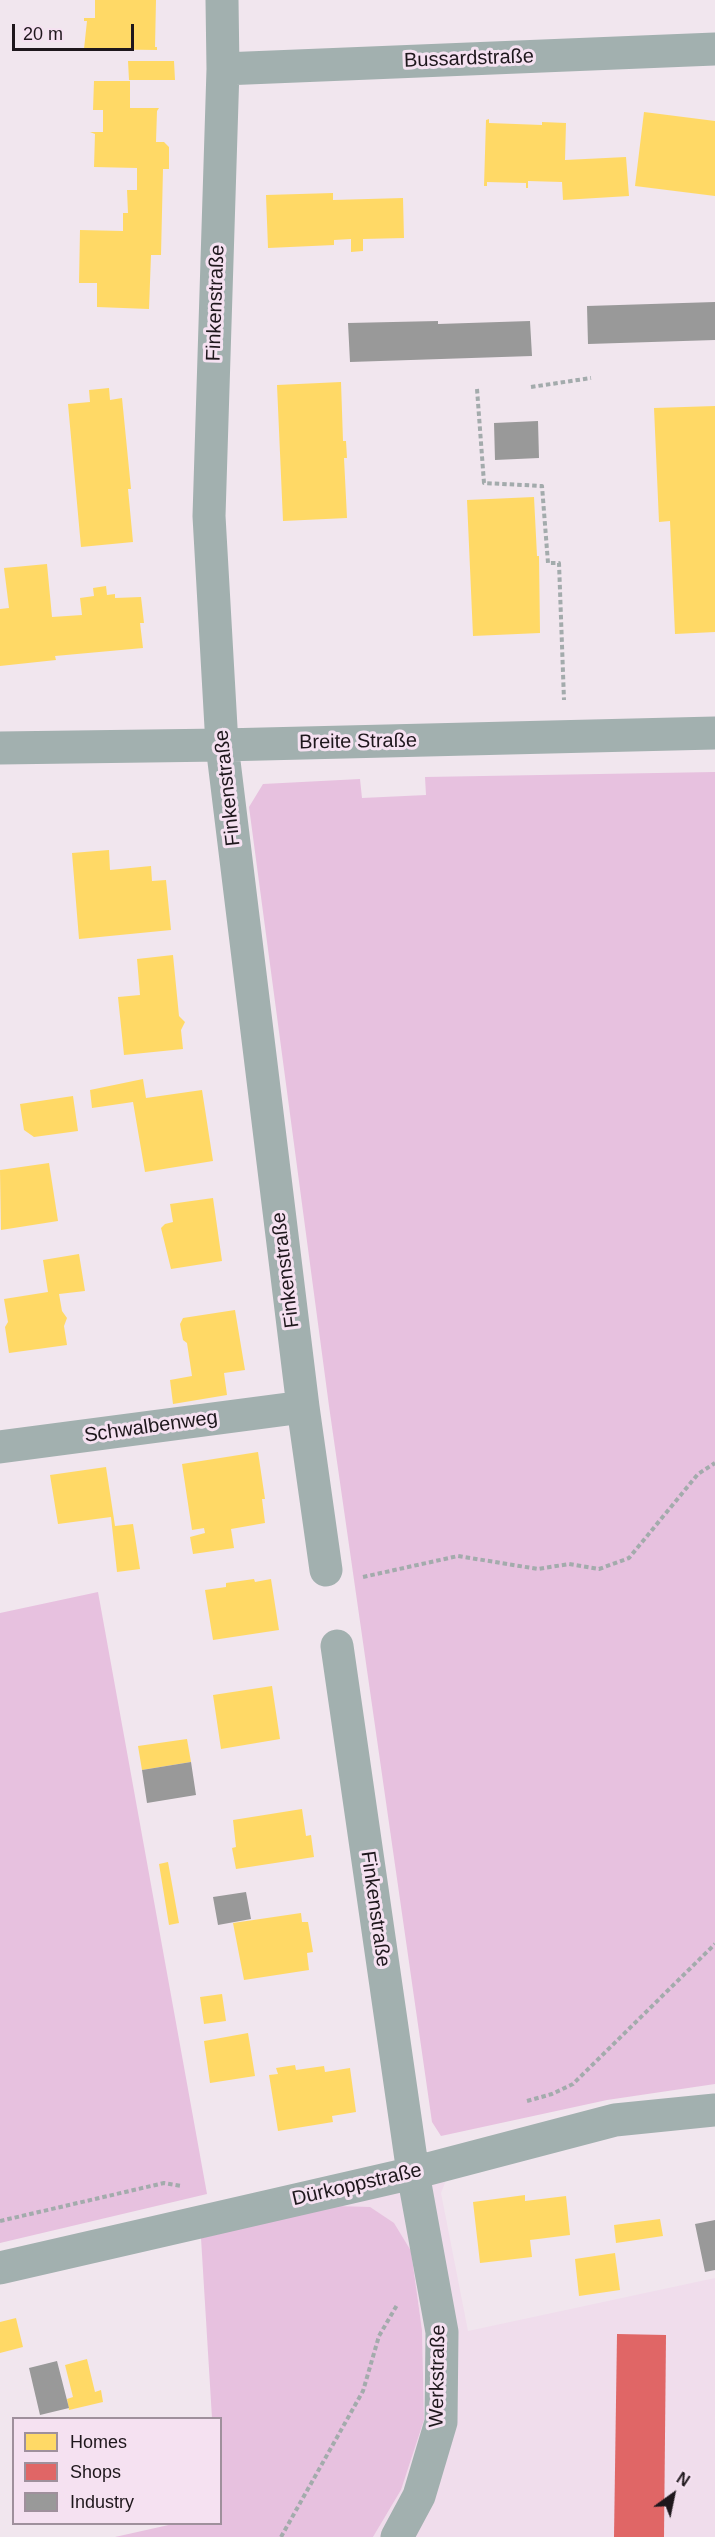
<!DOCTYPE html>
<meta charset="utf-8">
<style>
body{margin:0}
#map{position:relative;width:715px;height:2537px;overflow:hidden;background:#f1e6ee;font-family:Arial,sans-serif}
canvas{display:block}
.legend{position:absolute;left:12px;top:2417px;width:210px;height:108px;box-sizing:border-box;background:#f5e1f1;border:2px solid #9f909c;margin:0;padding:8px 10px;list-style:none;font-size:18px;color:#1e171c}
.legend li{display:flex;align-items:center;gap:12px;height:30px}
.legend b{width:30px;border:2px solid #9f909c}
.north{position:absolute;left:643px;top:2465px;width:60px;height:60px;-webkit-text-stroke:4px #f5e1f1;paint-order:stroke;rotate:33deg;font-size:16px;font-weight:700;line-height:24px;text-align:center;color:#1e171c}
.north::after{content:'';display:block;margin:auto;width:21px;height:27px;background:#1e171c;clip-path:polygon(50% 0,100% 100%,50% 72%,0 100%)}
.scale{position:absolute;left:12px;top:24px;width:122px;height:27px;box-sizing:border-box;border:3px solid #1e171c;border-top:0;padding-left:8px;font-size:18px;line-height:21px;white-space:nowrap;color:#1e171c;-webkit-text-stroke:4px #f5e1f1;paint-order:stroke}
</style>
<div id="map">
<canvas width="715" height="2537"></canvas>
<ul class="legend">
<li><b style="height:16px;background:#ffd966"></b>Homes</li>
<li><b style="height:16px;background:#e06666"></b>Shops</li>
<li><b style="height:16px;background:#999"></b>Industry</li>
</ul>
<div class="north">N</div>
<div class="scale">20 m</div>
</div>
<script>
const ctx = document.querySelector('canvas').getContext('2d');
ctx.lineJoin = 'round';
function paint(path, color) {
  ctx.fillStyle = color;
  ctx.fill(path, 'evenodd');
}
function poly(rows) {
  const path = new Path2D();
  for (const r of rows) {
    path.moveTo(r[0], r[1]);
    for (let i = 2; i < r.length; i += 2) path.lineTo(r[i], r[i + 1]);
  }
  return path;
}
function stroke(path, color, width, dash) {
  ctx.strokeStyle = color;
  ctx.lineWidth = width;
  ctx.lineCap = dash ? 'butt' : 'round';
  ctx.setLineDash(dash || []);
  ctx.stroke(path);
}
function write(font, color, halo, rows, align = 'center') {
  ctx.font = font + ' Arial,sans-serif';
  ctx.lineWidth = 6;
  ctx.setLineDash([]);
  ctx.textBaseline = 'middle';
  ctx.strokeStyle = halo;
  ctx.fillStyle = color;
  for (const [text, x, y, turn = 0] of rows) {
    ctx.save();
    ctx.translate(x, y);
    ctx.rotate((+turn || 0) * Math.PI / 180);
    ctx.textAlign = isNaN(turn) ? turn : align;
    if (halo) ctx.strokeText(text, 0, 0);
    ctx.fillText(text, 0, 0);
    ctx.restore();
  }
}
paint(poly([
 [448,2175,441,2193,468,2331,715,2278,715,2537,373,2537,401,2490,424,2420,422,2330,411,2252,336,2206]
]), '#f0ddec');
paint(poly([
 [715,772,715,2084,607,2100,441,2136,432,2122,329,1406,249,807,263,784,360,779,362,798,426,795,425,777],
 [98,1592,207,2194,0,2243,0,1613],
 [336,2206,370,2207,394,2223,411,2251,422,2330,424,2420,401,2490,373,2537,115,2537,173,2524,220,2524,220,2418,212,2418,201,2238]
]), '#e7c1df');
paint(poly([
 [95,0,156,0,155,47,157,47,157,50,84,49,87,21,84,21,84,18,95,18],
 [128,61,174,61,175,80,129,80],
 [94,81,130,81,130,108,159,108,157,111,156,142,164,142,169,147,169,169,163,169,161,255,151,255,149,309,97,307,97,283,79,283,80,230,123,231,123,213,128,213,127,190,137,190,137,168,94,167,95,134,90,132,103,132,103,110,93,110],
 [644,112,715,121,715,196,635,186],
 [489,119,489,123,542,125,542,122,566,123,565,160,626,157,629,196,563,200,562,182,528,181,528,188,526,188,526,183,487,182,487,186,484,186,486,120],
 [333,193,333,200,403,198,404,238,363,239,363,251,351,252,351,239,334,240,334,245,268,248,266,195],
 [341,382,343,441,346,441,347,458,344,458,347,518,283,521,277,385],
 [109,388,110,400,122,398,131,489,128,489,133,542,81,547,68,404,90,402,89,390],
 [715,406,715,632,675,634,670,521,659,522,654,408],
 [534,497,537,556,539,556,540,633,473,636,467,500],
 [47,564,52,617,82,615,80,598,94,596,93,588,106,586,107,595,115,594,115,598,141,597,144,623,140,623,143,648,55,656,56,660,0,666,0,609,9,608,4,568],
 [109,850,110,870,151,866,152,881,166,880,171,930,79,939,72,853],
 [173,955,179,1016,185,1022,181,1030,183,1049,124,1055,118,997,140,995,137,959],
 [143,1079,146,1098,202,1090,213,1161,145,1172,133,1102,92,1108,90,1090],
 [73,1096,78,1131,34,1137,24,1130,20,1104],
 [49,1163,58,1221,1,1230,0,1170],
 [213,1198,222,1261,171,1269,161,1228,165,1224,173,1222,170,1204],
 [79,1254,85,1291,59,1294,62,1311,67,1318,64,1326,67,1345,9,1353,5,1327,8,1322,4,1299,48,1292,43,1260],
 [235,1310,245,1370,224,1373,227,1395,173,1404,170,1380,192,1376,187,1343,183,1340,180,1324,183,1318],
 [258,1452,265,1499,262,1499,265,1523,231,1529,234,1548,193,1554,190,1537,205,1533,204,1528,192,1530,182,1464],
 [106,1467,115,1526,133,1524,140,1569,117,1572,111,1517,58,1524,50,1475],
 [254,1579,255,1582,271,1579,279,1630,213,1640,205,1590,226,1587,226,1583],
 [272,1686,280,1739,221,1749,213,1695],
 [187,1739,191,1762,142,1770,138,1746],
 [302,1809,306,1836,311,1835,314,1857,236,1869,232,1848,236,1847,233,1820],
 [168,1862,179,1923,169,1925,159,1864],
 [301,1913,302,1922,308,1922,313,1952,307,1953,309,1970,244,1980,233,1923],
 [222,1994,226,2021,204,2024,200,1997],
 [248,2033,255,2076,210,2083,204,2041],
 [295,2065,296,2070,324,2066,325,2072,350,2068,356,2112,332,2116,333,2122,278,2131,269,2075,278,2074,276,2068],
 [525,2195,525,2201,566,2196,570,2235,530,2240,532,2257,480,2263,473,2202],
 [660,2219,663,2236,616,2243,614,2225],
 [615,2253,620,2290,579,2296,575,2259],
 [16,2318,23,2347,0,2353,0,2322],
 [87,2359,95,2392,101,2390,103,2402,69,2410,67,2399,73,2397,65,2365]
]), '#ffd966');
paint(poly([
 [617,2334,666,2335,664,2537,614,2537]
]), '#e06666');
paint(poly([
 [715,302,715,340,588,344,587,306],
 [438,321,438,324,530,321,532,356,350,362,348,323],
 [538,421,539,458,495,460,494,423],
 [191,1762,196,1795,147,1803,142,1770],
 [246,1892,251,1919,218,1925,213,1897],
 [715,2220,715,2270,705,2272,695,2224],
 [57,2361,69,2408,40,2415,29,2368]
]), '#999');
stroke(poly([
 [531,387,591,378],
 [477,389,484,483,542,486,548,563,559,563,564,700],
 [363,1577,458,1556,538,1569,569,1564,599,1569,629,1558,698,1474,715,1463],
 [527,2101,552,2094,573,2084,715,1944],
 [0,2221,164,2183,182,2186],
 [281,2537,363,2391,379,2336,397,2305]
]), '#a3abac', 4, [4.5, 3]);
stroke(poly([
 [222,0,223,69,209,516,222,745,303,1407,326,1570],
 [223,69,715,49],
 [0,748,222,745,715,733],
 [0,1447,303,1407],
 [337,1646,413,2173,442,2332,441,2422,419,2496,397,2537],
 [0,2268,413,2173,615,2120,715,2110]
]), '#a2b0af', 33);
write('20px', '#1e171c', '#f5e1f1', [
 ["Bussardstraße",469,59,-2],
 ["Finkenstraße",216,303,-88],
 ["Breite Straße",358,742,-1],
 ["Finkenstraße",228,788,-96],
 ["Finkenstraße",286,1270,-97],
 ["Schwalbenweg",151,1427,-8],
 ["Finkenstraße",375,1909,82],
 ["Dürkoppstraße",357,2185,-13],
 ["Werkstraße",438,2376,-89]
]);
</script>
